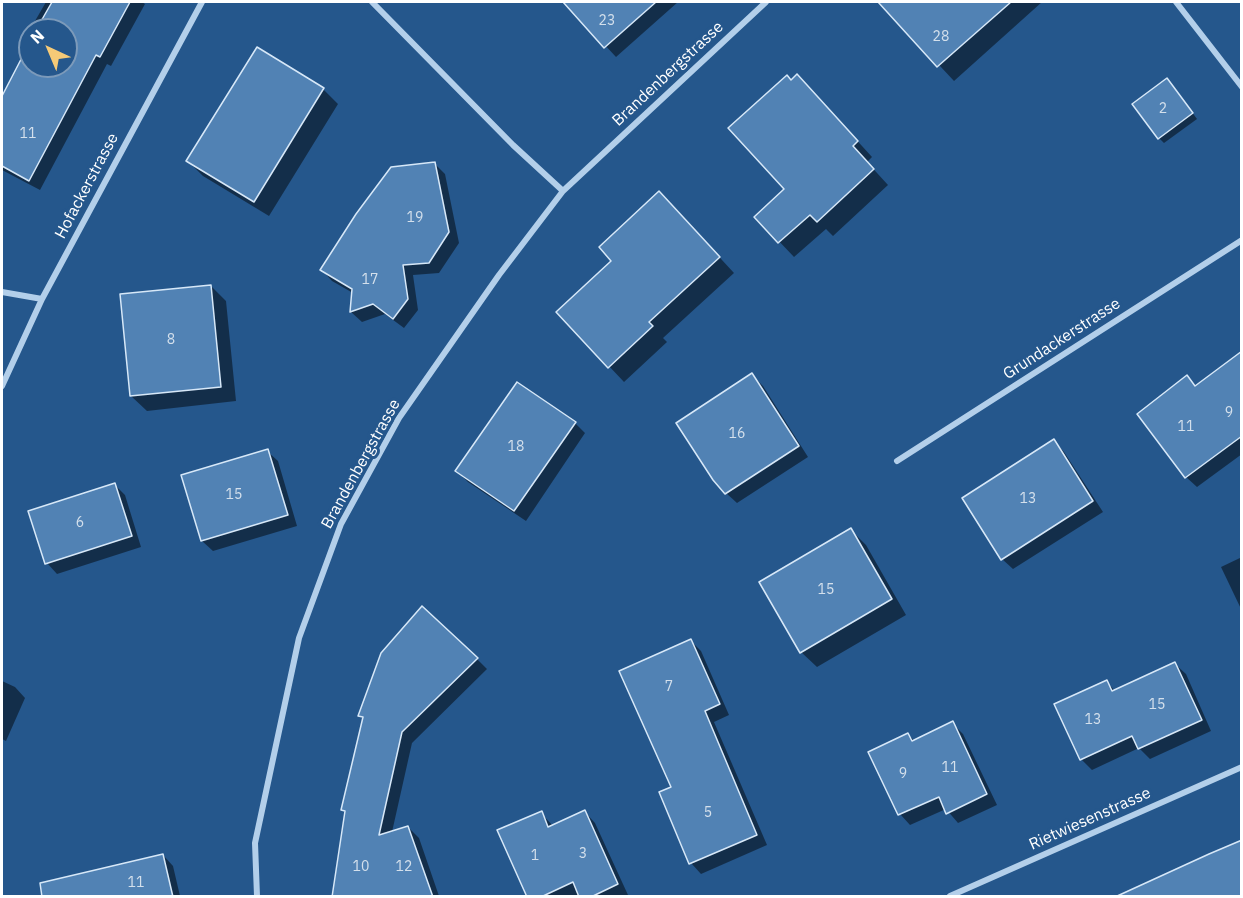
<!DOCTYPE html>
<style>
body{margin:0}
#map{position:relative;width:1243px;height:898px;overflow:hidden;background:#25578c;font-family:"IBM Plex Sans",sans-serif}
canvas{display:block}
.frame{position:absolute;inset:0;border:3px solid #fff;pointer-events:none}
.north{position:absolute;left:18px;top:18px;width:60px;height:60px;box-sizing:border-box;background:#25578c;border:2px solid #7c9aba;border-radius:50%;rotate:316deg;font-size:16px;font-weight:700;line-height:24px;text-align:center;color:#fff}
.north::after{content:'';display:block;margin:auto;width:21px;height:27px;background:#f5ca77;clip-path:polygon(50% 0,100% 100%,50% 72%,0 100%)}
</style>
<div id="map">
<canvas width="1243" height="898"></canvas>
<div class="frame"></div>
<div class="north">N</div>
</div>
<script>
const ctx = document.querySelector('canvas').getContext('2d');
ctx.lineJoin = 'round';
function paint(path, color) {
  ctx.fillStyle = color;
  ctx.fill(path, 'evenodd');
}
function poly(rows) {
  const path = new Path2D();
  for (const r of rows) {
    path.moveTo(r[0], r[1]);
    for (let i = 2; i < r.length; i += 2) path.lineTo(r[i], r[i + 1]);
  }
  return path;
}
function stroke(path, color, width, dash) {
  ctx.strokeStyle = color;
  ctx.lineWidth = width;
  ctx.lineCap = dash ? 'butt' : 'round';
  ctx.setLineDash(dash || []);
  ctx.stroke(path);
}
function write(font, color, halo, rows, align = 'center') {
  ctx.font = font + ' "IBM Plex Sans",sans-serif';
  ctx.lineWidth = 6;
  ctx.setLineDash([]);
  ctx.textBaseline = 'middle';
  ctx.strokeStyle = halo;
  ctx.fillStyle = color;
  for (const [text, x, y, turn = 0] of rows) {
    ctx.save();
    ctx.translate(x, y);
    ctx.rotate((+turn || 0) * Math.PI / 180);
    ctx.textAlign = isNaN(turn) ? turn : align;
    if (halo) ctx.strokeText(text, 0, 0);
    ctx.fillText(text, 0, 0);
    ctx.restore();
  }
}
paint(poly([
 [46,2,142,2,145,4,111,66,107,64,40,190,2,170,2,99,30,45,30,66,66,66,66,30,38,30,40,26,35,21],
 [565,2,678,2,616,57],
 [890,2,1042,2,954,81,885,7],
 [1172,85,1197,119,1164,143,1159,138],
 [323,89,338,104,269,216,203,176,188,161],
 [812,91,872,157,867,162,888,185,833,236,826,229,794,257,756,217,786,189],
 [435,164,445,174,459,243,439,273,413,275,418,310,404,328,385,314,362,322,351,312,353,293,332,281,322,270],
 [674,208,734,273,663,338,667,342,624,382,558,312],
 [211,286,226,301,236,401,147,411,131,396],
 [1242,353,1242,454,1197,487,1186,477,1187,377,1197,387],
 [752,375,763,386,808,457,737,503,726,493],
 [575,423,585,433,526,521,468,482,457,471],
 [1054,441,1064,452,1103,512,1013,569,1002,559],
 [267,451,278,461,297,526,213,551,202,541,183,476],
 [114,484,125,495,141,547,57,574,47,563],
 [851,530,866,545,906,615,817,667,801,652],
 [1242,557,1242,611,1221,567],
 [690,640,701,651,729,715,714,722,767,845,701,874,691,863],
 [477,659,487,669,412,743,392,832,408,827,419,838,439,896,333,896,347,813,343,810,364,720,360,715],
 [1175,664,1186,674,1211,731,1150,759,1139,748,1092,770,1081,759,1107,682,1115,691],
 [2,681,15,687,25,698,6,741,2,739],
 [952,723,963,734,997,805,958,823,946,809,910,825,900,814,870,752,908,735,915,741],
 [585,812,595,823,628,895,528,896,541,813,553,826],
 [163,855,173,866,180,896,107,896]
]), '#0007');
const building = poly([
 [52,2,130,2,100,57,96,55,29,181,2,166,2,96,30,42,30,66,66,66,66,30,36,30,52,2],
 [563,2,656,2,604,48,563,2],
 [878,2,1011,2,937,67,878,2],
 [257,47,324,88,254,202,186,161,257,47],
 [797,74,858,141,853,146,874,169,817,222,810,215,778,243,754,217,784,189,728,128,787,75,791,80,797,74],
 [1167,78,1193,113,1158,139,1132,104,1167,78],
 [435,162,449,232,429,263,403,265,408,299,393,319,373,304,350,312,352,289,320,270,356,214,391,167,435,162],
 [659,191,720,257,649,322,653,326,608,368,556,312,611,261,599,247,659,191],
 [211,285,221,387,130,396,120,294,211,285],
 [1242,351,1242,436,1185,478,1137,414,1187,375,1195,386,1242,351],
 [752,373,799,446,725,494,713,480,676,423,752,373],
 [517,382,576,422,514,511,455,471,517,382],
 [1054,439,1093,501,1001,560,962,498,1054,439],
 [268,449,288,515,201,541,181,475,268,449],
 [115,483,132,536,45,564,28,511,115,483],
 [851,528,892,599,800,653,759,582,851,528],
 [422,606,478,658,402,732,379,835,408,826,433,897,332,897,345,811,341,810,363,717,358,716,381,653,422,606],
 [691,639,720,704,705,711,757,835,689,864,659,792,671,787,619,671,691,639],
 [1175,662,1202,720,1138,749,1132,736,1080,760,1054,704,1107,680,1112,691,1175,662],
 [953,721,987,794,946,814,939,797,898,815,868,752,908,733,912,741,953,721],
 [585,810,618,884,591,897,579,897,573,882,541,897,527,897,497,830,542,811,548,827,585,810],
 [1242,840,1242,897,1115,897,1209,854,1242,840],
 [163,854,173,897,42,897,40,883,163,854]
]);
paint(building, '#5182b4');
stroke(building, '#d7e8f8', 1.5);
stroke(poly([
 [372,2,513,145,563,191],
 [1176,2,1242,87],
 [2,292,42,299],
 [2,386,42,299,202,2],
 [897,461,1242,240],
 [257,896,255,843,299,638,341,524,399,418,499,275,563,191,766,2],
 [950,896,1242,767]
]), '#b3cfea', 6);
write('14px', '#d4e0ec', null, [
 ["23",607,21],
 ["28",941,37],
 ["2",1163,109],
 ["11",28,134],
 ["19",415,218],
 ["17",370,280],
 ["8",171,340],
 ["9",1229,413],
 ["11",1186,427],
 ["16",737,434],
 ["18",516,447],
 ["15",234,495],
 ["13",1028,499],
 ["6",80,523],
 ["15",826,590],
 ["7",669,687],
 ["15",1157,705],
 ["13",1093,720],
 ["11",950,768],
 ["9",903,774],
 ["5",708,813],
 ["3",583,854],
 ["1",535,856],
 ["10",361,867],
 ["12",404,867],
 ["11",136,883]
]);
write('16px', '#fff', '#25578c', [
 ["Brandenbergstrasse",668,74,-43],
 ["Hofackerstrasse",87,186,-62],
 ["Grundackerstrasse",1062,339,-33],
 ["Brandenbergstrasse",361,464,-61],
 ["Rietwiesenstrasse",1090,819,-24]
]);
</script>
